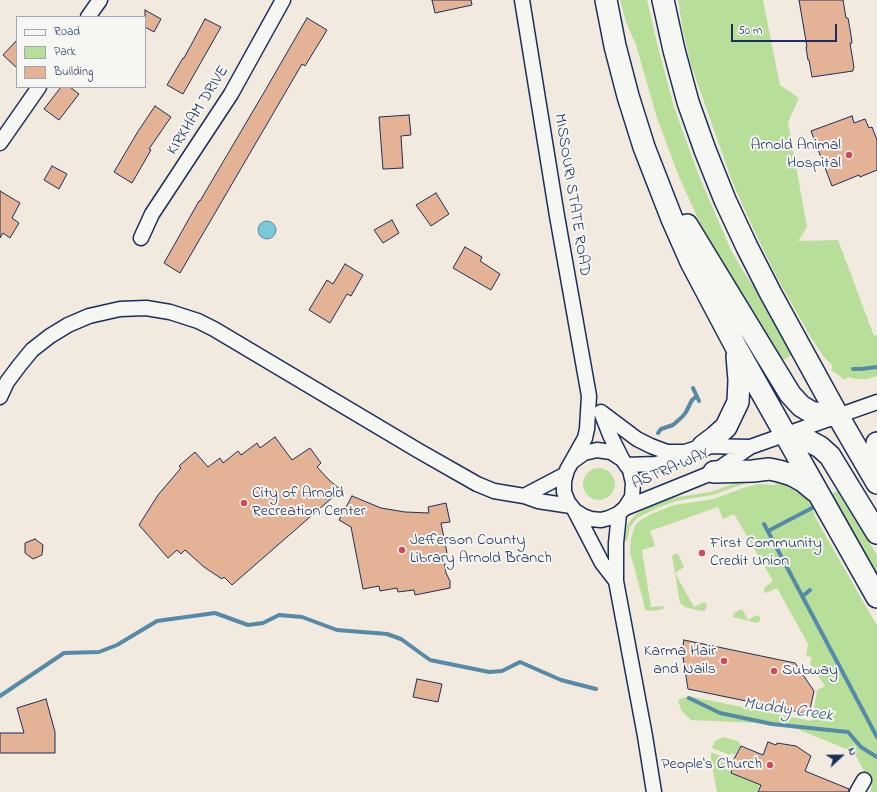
<!DOCTYPE html>
<style>
body{margin:0}
#map{position:relative;width:877px;height:792px;overflow:hidden;background:#f2e9df;font-family:"Indie Flower",sans-serif}
canvas{display:block}
.legend{position:absolute;left:16px;top:16px;width:130px;height:72px;box-sizing:border-box;background:#f6f6f2;border:1px solid #9ea6b7;margin:0;padding:5px 7px;list-style:none;font-size:12px;color:#1b2f5e}
.legend li{display:flex;align-items:center;gap:8px;height:20px}
.legend b{width:20px;border:1px solid #9ea6b7}
.north{position:absolute;left:821px;top:736px;width:40px;height:40px;-webkit-text-stroke:3px #f6f6f2;paint-order:stroke;rotate:68deg;font-size:11px;font-weight:700;line-height:16px;text-align:center;color:#1b2f5e}
.north::after{content:'';display:block;margin:auto;width:14px;height:18px;background:#1b2f5e;clip-path:polygon(50% 0,100% 100%,50% 72%,0 100%)}
.scale{position:absolute;left:731px;top:24px;width:106px;height:18px;box-sizing:border-box;border:2px solid #1b2f5e;border-top:0;padding-left:5px;font-size:12px;line-height:14px;white-space:nowrap;color:#1b2f5e;-webkit-text-stroke:3px #f6f6f2;paint-order:stroke}
</style>
<div id="map">
<canvas width="877" height="792"></canvas>
<ul class="legend">
<li><b style="height:5px;background:#f6f6f2"></b>Road</li>
<li><b style="height:11px;background:#b8df9a"></b>Park</li>
<li><b style="height:11px;background:#e4b395"></b>Building</li>
</ul>
<div class="north">N</div>
<div class="scale">50 m</div>
</div>
<script>
const ctx = document.querySelector('canvas').getContext('2d');
ctx.lineJoin = 'round';
function paint(path, color) {
  ctx.fillStyle = color;
  ctx.fill(path, 'evenodd');
}
function poly(rows) {
  const path = new Path2D();
  for (const r of rows) {
    if (r.length === 3) {
      path.moveTo(r[0] + r[2], r[1]);
      path.arc(r[0], r[1], r[2], 0, 2 * Math.PI);
      continue;
    }
    path.moveTo(r[0], r[1]);
    for (let i = 2; i < r.length; i += 2) path.lineTo(r[i], r[i + 1]);
  }
  return path;
}
function stroke(path, color, width, dash) {
  ctx.strokeStyle = color;
  ctx.lineWidth = width;
  ctx.lineCap = dash ? 'butt' : 'round';
  ctx.setLineDash(dash || []);
  ctx.stroke(path);
}
function write(font, color, halo, rows, align = 'center') {
  ctx.font = font + ' "Indie Flower",sans-serif';
  ctx.lineWidth = 4;
  ctx.setLineDash([]);
  ctx.textBaseline = 'middle';
  ctx.strokeStyle = halo;
  ctx.fillStyle = color;
  for (const [text, x, y, turn = 0] of rows) {
    ctx.save();
    ctx.translate(x, y);
    ctx.rotate((+turn || 0) * Math.PI / 180);
    ctx.textAlign = isNaN(turn) ? turn : align;
    if (halo) ctx.strokeText(text, 0, 0);
    ctx.fillText(text, 0, 0);
    ctx.restore();
  }
}
paint(poly([
 [620,0,647,0,657,43,674,107,699,176,731,250,743,271,756,290,792,355,778,363,735,290,701,225,679,177,657,118,636,45,626,22],
 [678,0,763,0,780,85,799,98,788,122,807,227,798,241,838,240,874,336,877,335,877,376,867,379,857,379,848,377,845,380,831,370,833,366,824,357,810,336,776,276,752,226,732,181,691,65,683,31],
 [599,484,16],
 [773,477,773,481,750,482,712,495,676,501,657,508,637,518,630,527,627,541,624,541,627,525,635,515,644,509,672,498,711,492,749,478],
 [777,478,784,480,809,499,813,503,812,507,815,517,877,626,877,792,870,792,872,786,854,752,797,729,757,723,691,720,681,710,678,700,688,696,791,717,812,721,817,690,825,686,810,664,812,657,806,656,808,644,777,588,766,593,764,592,764,588,773,581,734,514,723,519,718,507,650,531,655,546,642,550,651,607,662,606,664,607,663,609,653,611,645,610,643,600,630,552,631,538,635,526,638,522,649,515,674,505,713,499,746,487,759,484,775,485],
 [837,491,877,555,877,575,870,566,831,494],
 [675,554,678,554,684,567,675,573,694,607,705,602,707,606,705,610,702,611,685,607,680,603,672,556],
 [742,609,748,620,757,615,760,617,760,621,757,623,733,617,734,613],
 [723,737,738,741,740,744,741,747,738,749,735,755,731,753,730,755,712,748,715,741],
 [711,752,728,759,728,761,732,763,729,770,730,772,760,784,757,792,717,792,711,761]
]), '#b8df9a');
const water = poly([
 [267,230,9]
]);
paint(water, '#7bc8da');
stroke(water, '#558ba8', 1);
stroke(poly([
 [853,369,861,369,877,367],
 [693,388,699,401],
 [658,433,661,429,673,425,682,417,686,412,692,400,697,396],
 [764,524,877,737],
 [768,531,812,508],
 [803,596,810,590],
 [0,696,64,653,99,652,117,645,157,621,215,613,248,625,263,623,279,615,302,617,337,630,387,634,401,639,430,660,489,672,502,671,520,662,561,680,596,689],
 [689,698,720,713,772,724,848,732,861,747,877,757]
]), '#558ba8', 4);
const building = poly([
 [432,0,471,0,472,5,435,13,432,0],
 [799,0,843,0,846,18,848,18,851,35,852,43,850,43,854,68,853,69,853,71,812,77,809,60,808,60,806,47,807,47,799,0],
 [145,10,161,19,154,32,145,27,145,10],
 [307,18,327,30,305,66,302,64,180,273,164,263,199,201,200,201,266,89,307,18],
 [205,19,221,27,183,94,167,85,183,58,184,58,205,19],
 [17,40,17,68,3,55,17,40],
 [61,87,70,87,79,94,59,120,44,109,61,87],
 [155,106,171,117,149,149,151,150,132,183,114,172,137,133,155,106],
 [409,115,411,135,401,136,403,168,383,169,379,117,409,115],
 [852,116,854,123,865,119,869,128,872,127,877,140,877,170,860,177,859,175,832,186,811,131,852,116],
 [52,166,67,174,59,189,44,180,52,166],
 [0,191,20,203,12,218,19,223,10,238,3,233,0,238,0,191],
 [436,193,449,214,431,226,416,205,436,193],
 [392,220,399,233,383,243,374,230,392,220],
 [465,247,482,257,480,261,500,274,491,290,453,268,465,247],
 [345,264,363,275,351,296,347,294,330,323,309,310,327,280,333,284,345,264],
 [275,437,292,460,310,448,321,463,317,467,329,480,341,490,232,585,224,577,222,579,204,567,185,550,181,554,177,550,168,558,139,525,158,495,181,468,179,466,195,452,208,467,220,458,223,463,238,451,241,455,257,443,260,448,275,437],
 [352,496,381,508,405,512,429,513,428,507,446,503,450,522,441,523,448,558,444,559,446,573,450,581,450,588,415,595,414,590,398,592,397,588,380,591,379,586,363,589,351,527,339,520,352,496],
 [35,539,43,545,42,555,33,559,25,553,25,543,35,539],
 [684,640,795,663,814,691,809,714,688,689,682,651,684,640],
 [417,679,442,684,438,702,413,697,417,679],
 [46,699,55,732,55,753,0,753,0,733,24,733,17,708,46,699],
 [768,742,776,745,777,743,796,746,811,756,805,771,849,789,849,792,758,792,761,785,731,773,734,759,741,746,763,755,768,742]
]);
paint(building, '#e4b395');
stroke(building, '#1b2f5e', 1);
const minor = poly([
 [522,0,557,216,589,396,587,429,585,438,567,470,564,481,564,492,568,502,575,511,583,516,591,519,601,520,609,518,618,514,625,508,632,497,633,483,630,470,622,459,611,452,597,450,584,453,573,461],
 [88,17,100,0],
 [0,143,39,87],
 [141,238,152,214,231,94,283,0],
 [0,397,7,382,19,366,32,350,50,336,68,325,89,316,120,309,146,308,170,312,198,321,214,329,419,451,477,484,494,491,524,496,538,501,571,506],
 [601,412,637,439,651,446,667,452,684,452],
 [601,412,610,435,622,459],
 [626,465,656,464,670,460,685,452,703,446,750,447],
 [524,496,566,474],
 [625,508,714,472,750,447,877,402],
 [575,511,602,563,616,581],
 [619,514,616,543,616,581,645,736,654,792],
 [857,792,864,780]
]);
const highway = poly([
 [606,0,615,46,628,96,644,147,672,219,691,262,736,347,877,597],
 [663,0,674,50,688,102,705,150,725,200,747,247,771,294,838,416,877,483],
 [687,225,790,394,801,406,811,412,824,415,838,416],
 [785,435,809,441,820,447,830,456,877,533],
 [877,443,877,458],
 [703,446,715,437,726,427,738,402,739,380,737,356],
 [714,472,753,471,769,469,779,471,792,475,803,481,815,491]
]);
stroke(minor, '#1b2f5e', 17);
stroke(highway, '#1b2f5e', 24);
stroke(minor, '#f6f6f2', 14);
stroke(highway, '#f6f6f2', 21);
for (const [x, y, r, color] of [
 [849,155,4,"#d1495b"],
 [244,503,4,"#d1495b"],
 [402,550,4,"#d1495b"],
 [702,553,4,"#d1495b"],
 [724,661,4,"#d1495b"],
 [774,671,4,"#d1495b"],
 [770,765,4,"#d1495b"]
]) {
  const dot = new Path2D();
  dot.arc(x, y, r, 0, 2 * Math.PI);
  ctx.fillStyle = color;
  ctx.fill(dot);
  stroke(dot, '#f6f6f2', 1.5);
}
write('16px', '#1b2f5e', '#f6f6f2', [
 ["KIRKHAM DRIVE",199,111,-58],
 ["MISSOURI STATE ROAD",571,195,81],
 ["ASTRA WAY",671,470,-23]
]);
write('16px', '#1b2f5e', '#f6f6f2', [
 ["Arnold Animal",841,146,"right"],
 ["Hospital",841,164,"right"],
 ["City of Arnold",252,494],
 ["Recreation Center",252,512],
 ["Jefferson County",410,541],
 ["Library Arnold Branch",410,559],
 ["First Community",710,544],
 ["Credit Union",710,562],
 ["Karma Hair",716,652,"right"],
 ["and Nails",716,670,"right"],
 ["Subway",782,671],
 ["People's Church",762,765,"right"]
], 'left');
write('italic 17px', '#33557d', '#f6f6f2', [
 ["Muddy Creek",788,711,8]
]);
</script>
